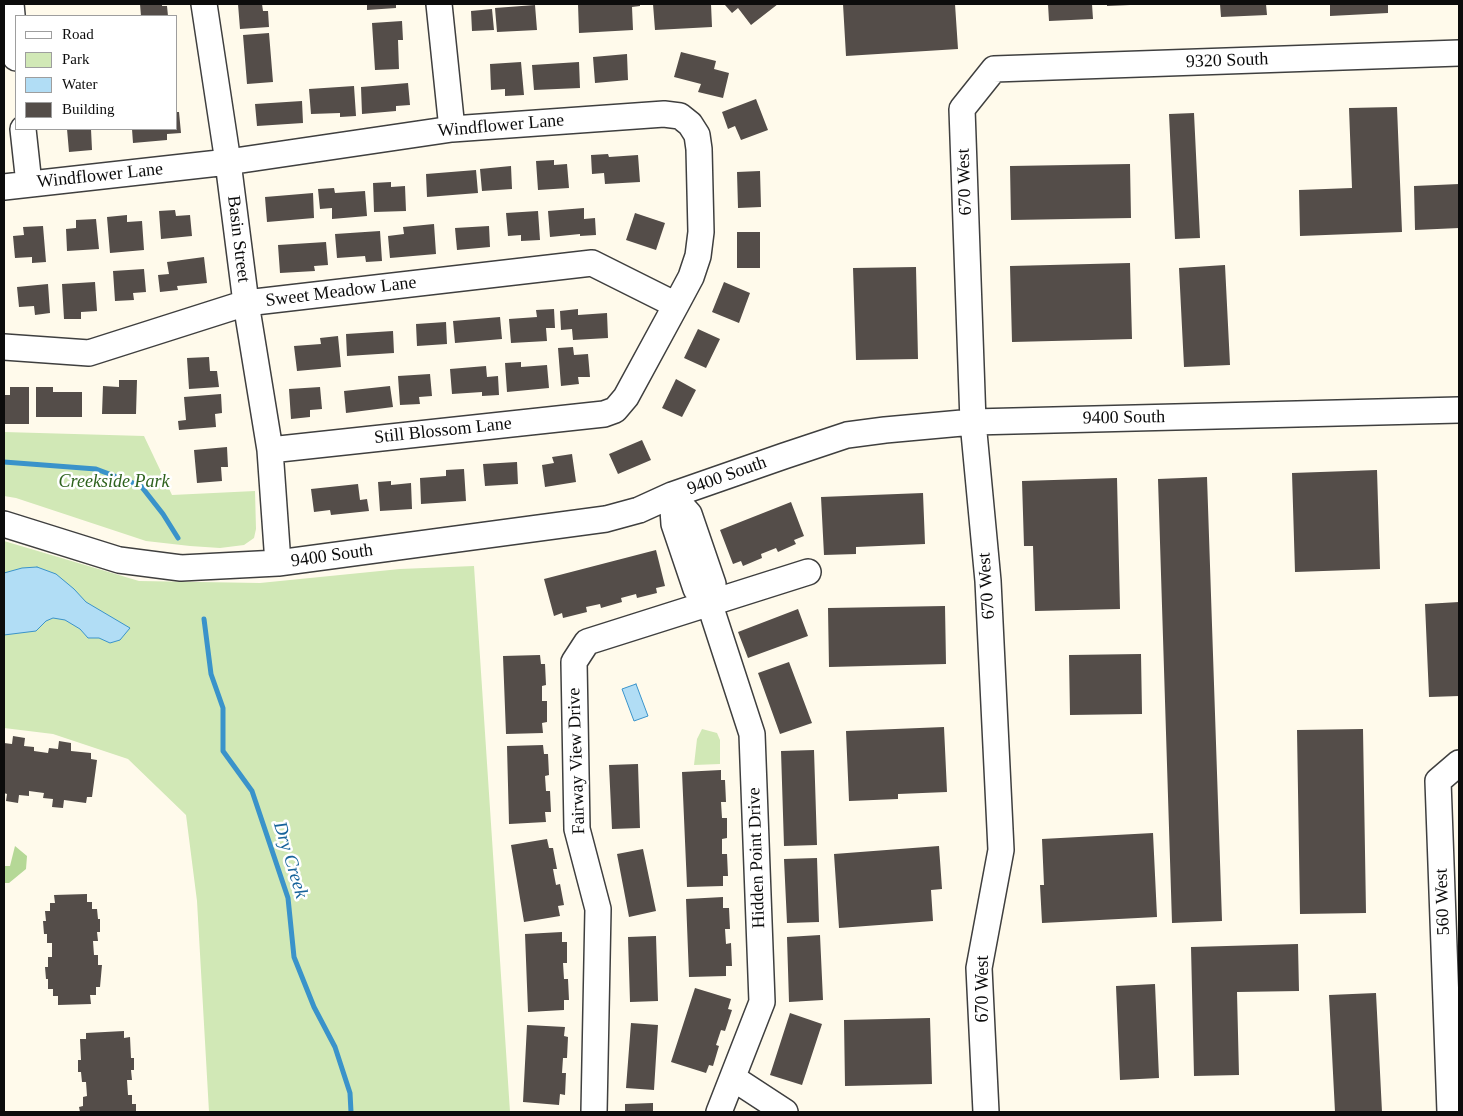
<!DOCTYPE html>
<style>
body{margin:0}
#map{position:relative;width:1463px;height:1116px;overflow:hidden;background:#fffaeb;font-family:"Times New Roman",serif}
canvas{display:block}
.frame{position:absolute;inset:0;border:5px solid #0c0c0c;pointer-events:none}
.legend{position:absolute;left:15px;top:15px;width:162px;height:115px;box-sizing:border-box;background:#fff;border:1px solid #9e9e9e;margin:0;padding:6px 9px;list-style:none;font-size:15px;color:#0c0c0c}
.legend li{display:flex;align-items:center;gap:10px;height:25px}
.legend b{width:25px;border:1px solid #9e9e9e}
</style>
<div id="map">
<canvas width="1463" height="1116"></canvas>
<div class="frame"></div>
<ul class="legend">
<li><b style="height:6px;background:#fff"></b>Road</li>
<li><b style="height:14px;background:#d1e8b6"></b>Park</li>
<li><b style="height:14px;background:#b1ddf5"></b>Water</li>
<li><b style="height:14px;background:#544d49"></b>Building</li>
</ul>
</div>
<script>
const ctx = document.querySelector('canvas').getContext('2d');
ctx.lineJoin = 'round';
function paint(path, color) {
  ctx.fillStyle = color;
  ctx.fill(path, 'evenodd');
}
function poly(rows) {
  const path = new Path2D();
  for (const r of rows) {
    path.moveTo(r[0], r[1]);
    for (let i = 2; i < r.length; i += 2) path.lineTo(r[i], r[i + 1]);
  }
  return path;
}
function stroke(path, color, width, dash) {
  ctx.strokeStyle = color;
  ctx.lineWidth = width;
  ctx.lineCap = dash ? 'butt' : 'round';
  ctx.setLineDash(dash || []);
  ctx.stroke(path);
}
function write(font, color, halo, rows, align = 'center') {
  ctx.font = font + ' "Times New Roman",serif';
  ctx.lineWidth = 5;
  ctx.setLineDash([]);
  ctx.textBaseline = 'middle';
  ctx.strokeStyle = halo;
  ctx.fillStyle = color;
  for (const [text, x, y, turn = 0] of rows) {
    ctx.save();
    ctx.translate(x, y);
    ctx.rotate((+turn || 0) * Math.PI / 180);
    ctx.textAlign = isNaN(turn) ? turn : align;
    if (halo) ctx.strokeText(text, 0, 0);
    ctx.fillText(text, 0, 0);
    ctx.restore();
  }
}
paint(poly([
 [4,432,144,436,172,495,255,491,256,529,254,538,244,545,220,548,190,546,146,541,16,498,4,496],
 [4,541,139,581,260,583,400,569,474,566,510,1112,209,1112,197,901,186,815,128,759,53,734,4,728],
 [702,729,717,733,720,740,720,764,694,765,697,739]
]), '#d1e8b6');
paint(poly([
 [15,846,27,856,26,869,9,883,4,883,4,866,10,866]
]), '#b5d896');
const water = poly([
 [37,567,56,574,74,589,86,602,130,628,120,640,110,643,99,638,88,638,80,629,65,620,53,618,46,621,36,631,4,635,4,573,22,568,37,567],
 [636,684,648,716,634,721,622,689,636,684]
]);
paint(water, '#b1ddf5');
stroke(water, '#3a93ca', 1);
stroke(poly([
 [4,462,96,469,141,486,163,514,178,538],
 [204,619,211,674,223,708,223,751,252,791,288,898,294,957,314,1007,335,1047,350,1093,351,1112]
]), '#3a93ca', 5);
paint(poly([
 [140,4,162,4,162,6,167,6,168,16,141,16],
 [238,4,262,4,263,11,268,11,269,27,240,29],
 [367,4,396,4,396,8,367,10],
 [578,4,640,4,640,6,632,7,633,30,579,33],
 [653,4,711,4,712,27,655,30],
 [727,4,778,4,751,25,738,8,732,13,725,5],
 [843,4,955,4,958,49,846,56],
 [1048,4,1092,4,1093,19,1049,21],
 [1107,4,1130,4,1130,5,1107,6],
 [1220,4,1266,4,1267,15,1221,17],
 [1330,4,1388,4,1388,13,1330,16],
 [535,5,537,30,497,32,495,8],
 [492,9,494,30,472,31,471,11],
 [402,21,403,40,398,40,399,69,375,70,372,23],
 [269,33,273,82,247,84,243,35],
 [681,52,716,61,714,69,729,73,723,98,698,92,701,84,674,77],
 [627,54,628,80,595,83,593,57],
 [521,62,524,95,505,96,505,89,491,90,490,64],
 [579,62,580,88,534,90,532,65],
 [408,83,410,105,396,106,396,111,362,114,361,87],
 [354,86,356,116,340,117,340,113,311,114,309,89],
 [756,99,768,130,741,140,735,126,728,129,722,112],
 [302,101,303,123,257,126,255,104],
 [1397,107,1402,232,1300,236,1299,190,1352,188,1349,108],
 [176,112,179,112,181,133,167,134,167,140,133,143,132,129,176,129],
 [1194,113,1200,238,1175,239,1169,114],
 [67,129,91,129,92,150,69,152],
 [608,154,609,157,638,155,640,182,605,184,604,173,592,174,591,155],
 [554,160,554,165,567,164,569,188,538,190,536,161],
 [1130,164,1131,218,1011,220,1010,166],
 [511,166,512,189,482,191,480,169],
 [476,170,478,193,427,197,426,174],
 [760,171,761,207,738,208,737,172],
 [391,182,391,187,405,186,406,211,374,212,373,183],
 [1459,184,1459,228,1415,230,1414,186],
 [334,188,335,193,365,191,367,216,332,219,332,208,320,209,318,189],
 [313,193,314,218,267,222,265,197],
 [584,208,584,219,595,218,596,235,580,236,580,234,550,237,548,211],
 [175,210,176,216,190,215,192,236,161,239,159,211],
 [538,211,540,240,521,241,521,235,508,236,506,213],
 [635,213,665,223,656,250,626,240],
 [127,215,127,222,142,221,144,250,110,253,107,217],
 [96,219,99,249,67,251,66,229,76,228,76,220],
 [434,224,436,254,390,258,388,236,404,234,403,227],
 [43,226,46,262,32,263,32,257,15,258,13,236,24,235,23,227],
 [489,226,490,247,457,250,455,228],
 [380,231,382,261,366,262,365,256,337,258,335,234],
 [737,232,760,232,760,268,737,268],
 [326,242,328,265,314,266,315,271,280,273,278,245],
 [204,257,207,283,177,286,178,290,160,292,158,275,169,274,167,262],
 [1130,263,1132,339,1012,342,1010,266],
 [1225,265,1230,365,1184,367,1179,268],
 [916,267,918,359,856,360,853,268],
 [144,269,146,292,133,293,134,300,115,301,113,271],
 [95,282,97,311,81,312,81,319,64,319,62,284],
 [724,282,750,293,739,323,712,312],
 [48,284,50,313,35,315,34,306,19,307,17,287],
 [554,309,555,328,546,328,547,341,511,343,509,319,537,317,536,310],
 [578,309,578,315,607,313,608,338,573,340,572,329,561,330,560,311],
 [500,317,502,339,455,343,453,321],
 [446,322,447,344,417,346,416,324],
 [698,329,720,339,706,368,684,358],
 [393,331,394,353,347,356,346,334],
 [338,336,341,367,297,371,294,346,321,344,320,338],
 [573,347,574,355,588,354,590,377,578,377,579,384,561,386,558,348],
 [209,357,210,371,217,371,219,387,189,389,187,358],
 [521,362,521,367,547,365,549,388,507,392,505,363],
 [486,366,487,377,498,376,499,395,482,396,482,392,452,394,450,369],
 [430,374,432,396,419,397,420,404,400,405,398,376],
 [676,379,696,390,682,417,662,408],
 [119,380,137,380,136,414,102,414,103,386,119,387],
 [390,386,393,407,346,413,344,391],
 [10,387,29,387,29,424,4,424,4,395,10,395],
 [36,387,53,387,53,392,82,392,82,417,36,417],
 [320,387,322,409,310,410,310,417,291,419,289,389],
 [221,394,222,413,215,414,216,427,179,430,178,421,186,420,184,397],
 [642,440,651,460,618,474,609,454],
 [227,447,228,467,221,467,222,481,197,483,194,450],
 [572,454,576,482,545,487,542,465,554,463,552,457],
 [517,462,518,484,485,486,483,464],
 [464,469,466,501,421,504,420,478,446,476,446,470],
 [1377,470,1380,569,1295,572,1292,473],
 [1207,477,1222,921,1172,923,1158,479],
 [1117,478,1120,609,1035,611,1033,546,1024,546,1022,481],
 [391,481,391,485,411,483,412,509,380,511,378,482],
 [358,484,360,500,367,499,369,511,331,515,330,510,314,512,311,489],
 [923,493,925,544,856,547,856,554,824,555,821,497],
 [791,502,804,536,794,540,796,544,778,552,776,548,761,554,762,558,743,566,741,561,733,564,720,530],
 [656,550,665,586,656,588,657,593,637,598,636,594,621,598,622,602,601,608,600,604,586,607,587,612,563,618,562,613,554,616,544,579],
 [1459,602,1459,696,1429,697,1425,604],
 [945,606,946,664,829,667,828,608],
 [798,609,808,636,748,658,738,632],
 [1141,654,1142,714,1070,715,1069,655],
 [540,655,541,664,545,664,546,685,542,686,542,701,547,701,547,722,542,723,543,733,506,734,503,656],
 [789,662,812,723,780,734,758,673],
 [944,727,947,792,898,794,898,799,849,801,846,731],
 [1363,729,1366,913,1300,914,1297,730],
 [13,736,25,738,24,746,34,747,34,751,48,753,49,748,58,749,59,741,71,743,71,751,91,753,91,759,97,760,92,797,87,797,86,803,64,800,63,808,52,807,53,799,43,798,44,793,29,791,29,796,19,795,18,803,6,801,7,794,4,793,4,743,12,744],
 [543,745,544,754,548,754,549,775,545,776,546,791,550,791,551,812,545,812,546,822,509,824,507,746],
 [814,750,817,845,784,846,781,751],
 [638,764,640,828,612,829,609,765],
 [721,770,721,780,725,780,726,802,721,802,722,818,727,818,727,838,722,839,722,854,727,854,728,876,723,876,723,886,687,887,682,772],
 [1153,833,1157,917,1042,923,1040,885,1044,885,1042,839],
 [547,839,549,848,553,848,557,869,553,869,556,885,560,884,564,905,558,906,560,916,524,922,511,845],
 [939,846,942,889,931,890,933,921,839,928,834,854],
 [643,849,656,911,629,917,617,854],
 [817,858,819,922,787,923,784,859],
 [87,894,87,902,92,902,92,909,97,909,98,919,100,919,100,932,97,932,98,941,93,941,94,955,98,955,98,965,102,965,100,987,96,987,96,995,90,995,91,1004,58,1005,58,996,53,996,53,989,48,989,48,979,46,979,45,967,48,967,48,957,52,957,52,943,47,943,47,934,44,934,43,921,46,921,45,911,50,911,50,903,55,903,54,895],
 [723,897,723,908,729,908,730,929,725,929,726,944,731,943,732,966,726,966,726,976,689,977,686,899],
 [562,932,562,942,567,942,567,963,563,963,564,979,568,979,569,1000,564,1000,564,1010,528,1012,525,934],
 [820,935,823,1000,789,1002,787,937],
 [656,936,658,1001,630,1002,628,937],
 [1298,944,1299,991,1237,992,1239,1075,1194,1076,1191,947],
 [1155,984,1159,1078,1120,1080,1116,986],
 [695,988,731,999,728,1009,732,1010,725,1031,721,1030,716,1045,719,1046,713,1066,709,1065,706,1073,671,1062],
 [1376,993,1382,1112,1335,1112,1329,995],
 [790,1013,822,1024,802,1085,770,1075],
 [930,1018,932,1084,845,1086,844,1020],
 [631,1023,658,1025,654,1090,626,1088],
 [527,1025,565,1027,564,1036,568,1037,567,1058,563,1058,562,1073,566,1073,565,1095,560,1094,559,1105,523,1102],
 [124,1031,124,1038,130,1037,131,1058,134,1058,134,1070,131,1070,132,1080,127,1080,128,1095,132,1095,132,1104,136,1104,136,1112,80,1112,79,1107,83,1106,83,1097,87,1096,86,1082,82,1082,81,1072,78,1072,78,1060,81,1060,80,1039,86,1039,86,1033],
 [653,1103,653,1112,625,1112,625,1104]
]), '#544d49');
const minor = poly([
 [11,4,16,58],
 [204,4,228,162,246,303,270,450,278,563],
 [439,4,452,129],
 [23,129,29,184],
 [4,187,228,162,452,129,664,114,680,116,690,124,697,135,699,149,701,232,698,256,691,277,676,305,626,397,615,410,604,414,270,450],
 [4,347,89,353,246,303,592,263,676,305],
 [672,495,674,524,696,589,709,602,752,734,762,1002,719,1112],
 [672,495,689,514,713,584,709,602],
 [4,524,119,560,181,568,278,563,606,519,639,510,672,495,784,456,847,435,885,430,973,422,1459,410],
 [733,1078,785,1112],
 [594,1112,598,909,577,829,574,662,587,642,808,572],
 [986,1112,979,968,1001,850,988,581,973,422,962,109,994,69,1459,53],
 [1450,1112,1438,781,1459,763]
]);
stroke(minor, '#3f3f3f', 28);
stroke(minor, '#fff', 25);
write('18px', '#0c0c0c', '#fff', [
 ["9320 South",1227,61,-2],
 ["Windflower Lane",501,126,-5],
 ["Windflower Lane",100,176,-6],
 ["670 West",965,182,-92],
 ["Basin Street",238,239,83],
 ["Sweet Meadow Lane",341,292,-7],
 ["9400 South",1124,418,-1],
 ["Still Blossom Lane",443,431,-6],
 ["9400 South",727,476,-20],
 ["9400 South",332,556,-8],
 ["670 West",987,586,-94],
 ["Fairway View Drive",577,761,-92],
 ["Hidden Point Drive",757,858,-92],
 ["560 West",1443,902,-92],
 ["670 West",983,989,-90]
]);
write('italic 18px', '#2e621e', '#fff', [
 ["Creekside Park",114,482]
]);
write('italic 19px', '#18649b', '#fff', [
 ["Dry Creek",290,860,73]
]);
</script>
